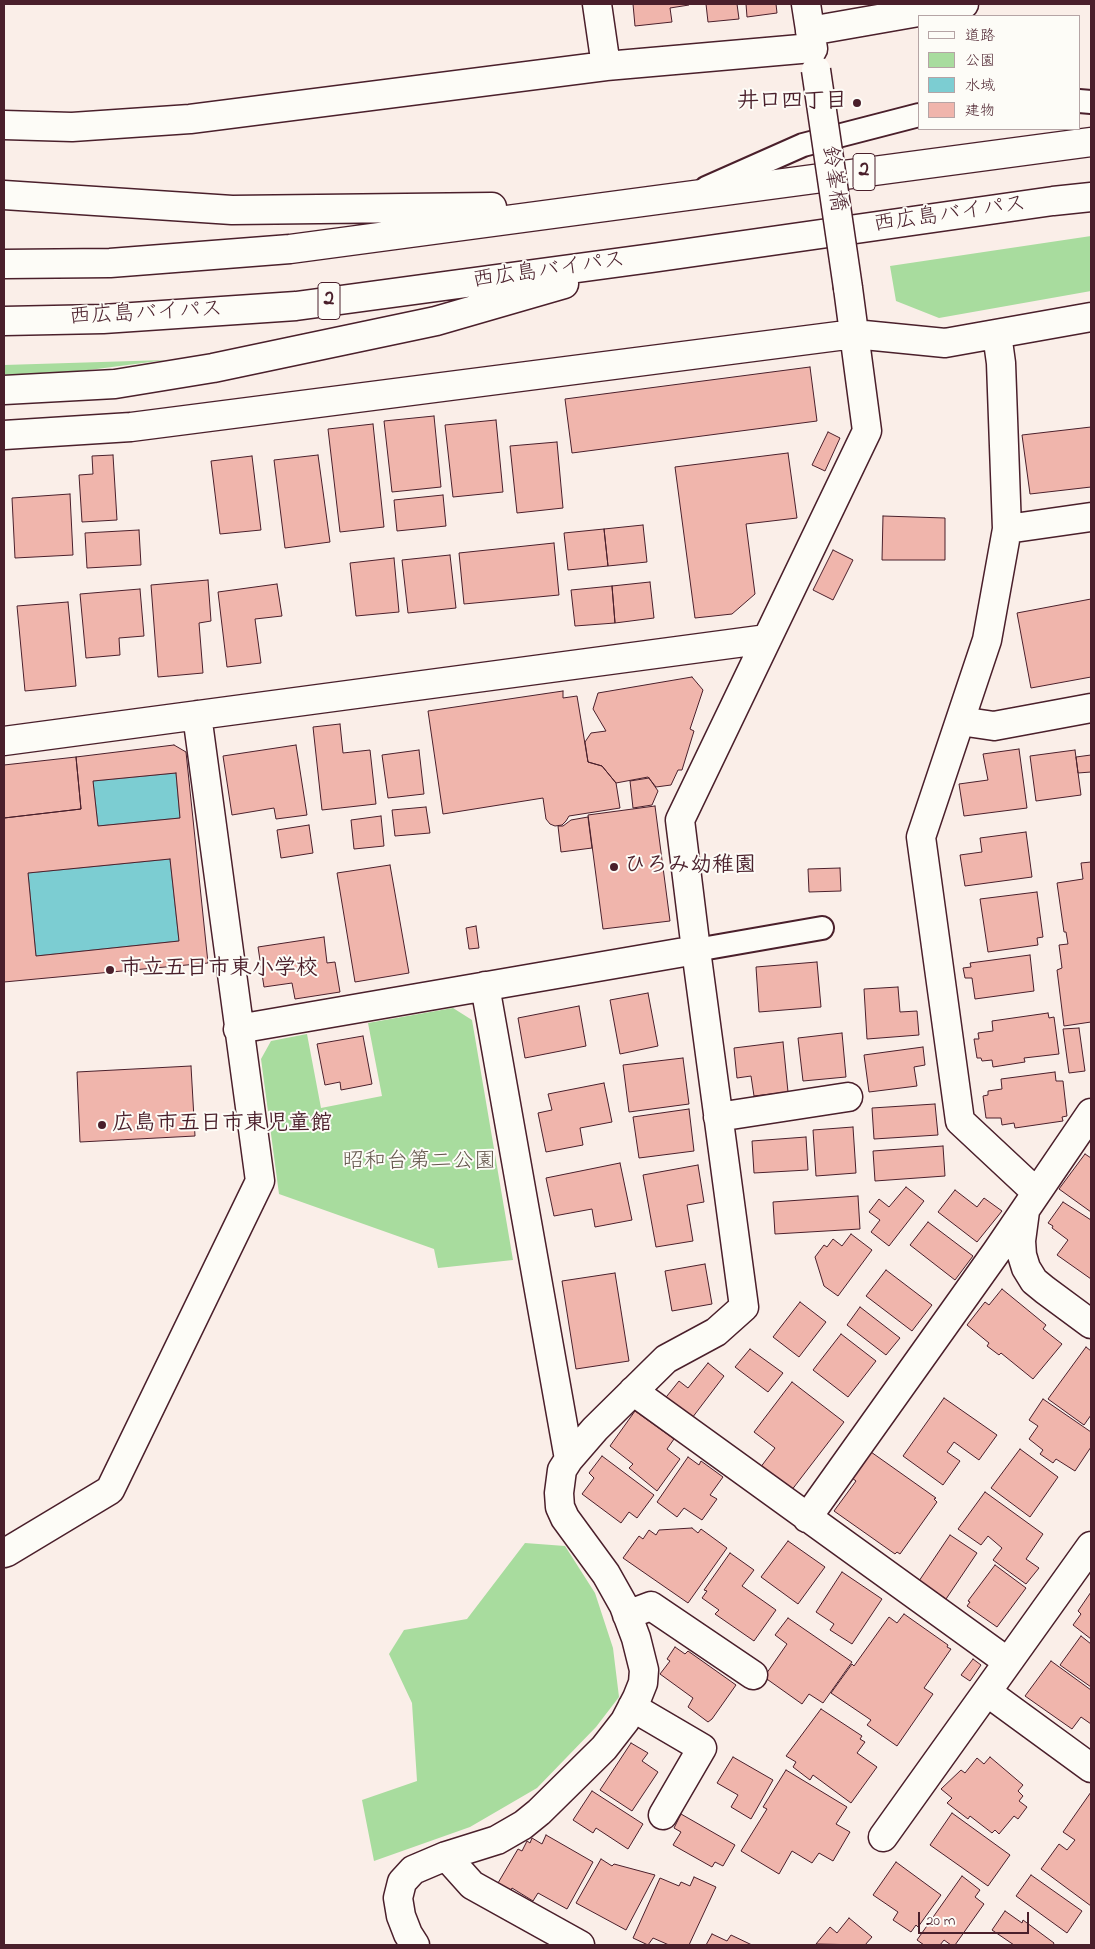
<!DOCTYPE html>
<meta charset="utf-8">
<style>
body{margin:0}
#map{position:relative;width:1095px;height:1949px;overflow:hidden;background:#faeee8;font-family:"Indie Flower","Klee One",sans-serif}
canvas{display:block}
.frame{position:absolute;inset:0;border:5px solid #4a1f2b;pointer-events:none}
.legend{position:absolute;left:918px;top:15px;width:162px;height:115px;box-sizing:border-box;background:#fdfcf7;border:1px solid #b5a4a5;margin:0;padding:6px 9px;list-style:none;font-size:15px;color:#4a1f2b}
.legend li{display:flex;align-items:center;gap:10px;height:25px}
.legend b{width:25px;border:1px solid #b5a4a5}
.scale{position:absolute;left:918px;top:1912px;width:111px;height:22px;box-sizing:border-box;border:2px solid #4a1f2b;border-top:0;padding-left:6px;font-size:15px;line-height:18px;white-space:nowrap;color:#4a1f2b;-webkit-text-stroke:4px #fdfcf7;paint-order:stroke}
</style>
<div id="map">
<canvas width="1095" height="1949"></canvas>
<div class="frame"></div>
<ul class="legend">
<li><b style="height:6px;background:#fdfcf7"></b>道路</li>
<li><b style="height:14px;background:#a8dc9e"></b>公園</li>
<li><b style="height:14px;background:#7ccdd2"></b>水域</li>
<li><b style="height:14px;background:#f0b5ac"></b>建物</li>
</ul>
<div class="scale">20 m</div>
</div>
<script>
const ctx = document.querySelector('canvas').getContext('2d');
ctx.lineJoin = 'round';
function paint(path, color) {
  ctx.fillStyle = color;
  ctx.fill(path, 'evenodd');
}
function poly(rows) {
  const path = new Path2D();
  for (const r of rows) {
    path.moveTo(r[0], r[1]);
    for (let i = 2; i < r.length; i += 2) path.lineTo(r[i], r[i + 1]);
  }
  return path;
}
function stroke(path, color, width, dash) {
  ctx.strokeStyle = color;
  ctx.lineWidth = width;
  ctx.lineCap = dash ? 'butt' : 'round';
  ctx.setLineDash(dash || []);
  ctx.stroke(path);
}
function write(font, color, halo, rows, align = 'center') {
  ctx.font = font + ' "Indie Flower","Klee One",sans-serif';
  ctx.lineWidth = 4;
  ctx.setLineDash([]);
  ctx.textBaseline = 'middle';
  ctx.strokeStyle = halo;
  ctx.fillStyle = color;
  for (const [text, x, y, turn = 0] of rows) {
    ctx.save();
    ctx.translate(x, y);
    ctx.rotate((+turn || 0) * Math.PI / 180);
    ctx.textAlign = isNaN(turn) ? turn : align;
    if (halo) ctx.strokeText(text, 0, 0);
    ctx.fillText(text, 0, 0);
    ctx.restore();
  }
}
paint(poly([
 [1091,236,1091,291,939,318,896,301,890,266],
 [166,360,27,378,4,380,4,365],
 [453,1008,472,1020,513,1260,438,1268,434,1249,279,1194,261,1059,271,1041,307,1034,321,1108,382,1096,368,1023],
 [525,1543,565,1546,595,1593,613,1648,619,1697,596,1727,537,1788,470,1827,374,1861,362,1800,417,1781,412,1703,389,1654,404,1630,467,1619]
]), '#a8dc9e');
const water = poly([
 [176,773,180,818,98,826,93,781,176,773],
 [170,859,179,941,36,956,28,873,170,859]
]);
paint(water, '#7ccdd2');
stroke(water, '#68878f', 1);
const building = poly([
 [633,4,688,4,689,5,670,8,672,22,635,26,633,4],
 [706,4,737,4,739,19,708,22,706,4],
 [746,4,776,4,777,13,747,17,746,4],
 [810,367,817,421,572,453,565,399,810,367],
 [434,416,441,487,392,492,384,421,434,416],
 [496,420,503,492,453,497,445,425,496,420],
 [373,424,384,527,340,532,328,429,373,424],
 [1091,427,1091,487,1030,494,1022,435,1091,427],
 [828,432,840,438,825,471,812,465,828,432],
 [557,442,563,508,517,513,510,446,557,442],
 [788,453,797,518,746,524,755,594,732,614,695,618,675,467,788,453],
 [113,455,117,520,82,522,79,475,93,474,92,456,113,455],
 [318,455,330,542,285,548,274,460,318,455],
 [252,456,261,530,220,534,211,461,252,456],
 [70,494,73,555,15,558,12,498,70,494],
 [443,495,446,526,397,531,394,500,443,495],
 [883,516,945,518,945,560,882,560,883,516],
 [643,525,647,562,608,566,604,529,643,525],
 [604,529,608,566,568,570,564,533,604,529],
 [139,530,141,565,87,568,85,533,139,530],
 [554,543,559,595,464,604,459,553,554,543],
 [833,550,853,560,833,600,813,590,833,550],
 [450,555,456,608,408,613,402,560,450,555],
 [394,558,399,612,356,616,350,563,394,558],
 [208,580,211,621,199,623,203,673,158,677,151,585,208,580],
 [650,582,654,618,615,623,612,586,650,582],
 [277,584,282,616,255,619,261,663,227,667,218,592,277,584],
 [612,586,615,623,575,626,571,590,612,586],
 [140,589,144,636,119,638,120,655,86,658,80,594,140,589],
 [1091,599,1091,677,1031,688,1017,613,1091,599],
 [68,602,76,686,25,691,17,606,68,602],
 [692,677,703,690,690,729,694,731,682,770,678,770,671,785,656,787,648,777,616,783,602,766,588,762,585,742,591,733,606,731,593,709,598,693,692,677],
 [563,691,563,698,577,696,588,762,602,766,616,783,620,808,569,816,566,821,562,825,555,826,550,824,546,819,543,798,443,814,428,711,563,691],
 [340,724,343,753,370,750,376,804,322,810,313,727,340,724],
 [174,745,186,752,208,963,4,982,4,818,81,809,76,757,174,745],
 [176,773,180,818,98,826,93,781,176,773],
 [170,859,179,941,36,956,28,873,170,859],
 [296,745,307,815,276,819,274,808,232,815,223,756,296,745],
 [1019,749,1027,808,964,816,959,784,988,780,983,754,1019,749],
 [419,750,424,794,388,798,382,755,419,750],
 [1075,750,1081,795,1036,801,1030,756,1075,750],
 [1091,755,1091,772,1078,773,1076,757,1091,755],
 [76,757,81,809,4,818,4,765,76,757],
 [649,778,658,791,652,805,633,808,630,781,649,778],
 [655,806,670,921,603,929,588,815,655,806],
 [426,807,430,833,395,836,392,810,426,807],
 [381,816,384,846,354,849,351,820,381,816],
 [588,817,592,848,561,852,558,826,563,826,571,820,588,817],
 [309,825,313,853,281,858,277,830,309,825],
 [1026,832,1032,877,965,886,960,855,982,852,980,838,1026,832],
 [1091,862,1091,1022,1064,1026,1057,970,1062,968,1059,945,1068,944,1066,932,1064,932,1057,883,1083,879,1081,863,1091,862],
 [390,865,409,973,355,982,337,873,390,865],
 [840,868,841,891,809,892,808,869,840,868],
 [1037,892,1043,937,1037,938,1038,945,988,952,980,899,1037,892],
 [476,926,479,948,469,949,466,928,476,926],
 [324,937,327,963,335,962,340,992,295,999,292,983,264,987,258,947,324,937],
 [1030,955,1034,991,975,999,972,978,965,978,963,968,971,967,970,963,1030,955],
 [817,962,821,1007,759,1012,756,967,817,962],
 [898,987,900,1012,917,1011,919,1035,867,1039,864,989,898,987],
 [648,993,658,1046,620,1054,610,1000,648,993],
 [579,1006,586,1046,525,1058,518,1018,579,1006],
 [1048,1013,1049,1018,1054,1017,1059,1054,1024,1058,1025,1062,993,1067,992,1060,982,1061,981,1058,977,1058,974,1039,979,1039,978,1033,993,1031,992,1021,1048,1013],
 [1079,1028,1085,1071,1069,1073,1063,1029,1079,1028],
 [842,1033,846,1077,803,1081,798,1038,842,1033],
 [363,1036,372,1084,341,1090,340,1082,325,1085,317,1044,363,1036],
 [783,1042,788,1092,754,1096,751,1076,737,1078,734,1048,783,1042],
 [923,1047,925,1065,914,1067,917,1086,869,1092,864,1055,923,1047],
 [683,1058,689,1104,629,1112,623,1065,683,1058],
 [191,1066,195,1136,80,1142,77,1072,191,1066],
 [1055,1072,1056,1081,1063,1081,1067,1116,1062,1117,1063,1121,1015,1128,1014,1123,1002,1125,1001,1118,986,1118,983,1096,988,1095,988,1091,1002,1089,1001,1079,1055,1072],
 [604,1083,612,1122,580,1128,583,1145,546,1152,538,1113,552,1110,548,1094,604,1083],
 [935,1104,938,1135,874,1139,872,1108,935,1104],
 [689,1109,694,1151,639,1158,633,1117,689,1109],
 [853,1127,856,1173,816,1176,813,1130,853,1127],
 [806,1137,808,1170,754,1173,752,1141,806,1137],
 [943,1146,945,1176,875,1181,873,1151,943,1146],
 [1085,1154,1091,1158,1091,1212,1059,1189,1085,1154],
 [620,1163,632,1220,595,1227,592,1209,554,1216,546,1178,620,1163],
 [698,1165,704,1202,687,1205,693,1241,656,1247,643,1175,698,1165],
 [906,1187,924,1201,889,1246,871,1232,880,1220,869,1212,879,1199,889,1207,906,1187],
 [955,1190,977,1207,984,1198,1002,1211,977,1242,938,1212,955,1190],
 [858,1196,860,1229,775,1234,773,1202,858,1196],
 [1063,1202,1091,1220,1091,1279,1057,1255,1068,1240,1052,1228,1053,1226,1048,1223,1063,1202],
 [928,1222,973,1256,955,1280,910,1245,928,1222],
 [851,1234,872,1250,838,1296,824,1286,815,1257,824,1245,827,1247,833,1239,842,1246,851,1234],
 [705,1264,712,1304,672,1311,665,1271,705,1264],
 [886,1270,932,1305,912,1331,866,1296,886,1270],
 [615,1273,629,1361,576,1369,562,1281,615,1273],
 [1002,1289,1046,1325,1043,1329,1062,1344,1033,1379,1001,1353,999,1355,987,1346,989,1343,967,1325,985,1302,989,1305,1002,1289],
 [800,1302,826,1322,799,1357,773,1337,800,1302],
 [860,1307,900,1338,886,1355,847,1325,860,1307],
 [841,1334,876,1361,848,1397,813,1370,841,1334],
 [1086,1347,1091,1351,1091,1415,1084,1425,1048,1399,1086,1347],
 [750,1349,783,1373,768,1392,735,1367,750,1349],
 [708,1363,724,1376,689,1422,663,1401,679,1381,688,1388,708,1363],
 [792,1382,844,1422,791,1491,760,1468,775,1448,754,1432,792,1382],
 [944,1398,997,1435,979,1460,954,1442,947,1452,960,1461,943,1485,903,1456,944,1398],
 [1043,1399,1091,1432,1091,1447,1075,1471,1056,1459,1053,1463,1040,1454,1043,1450,1029,1439,1038,1426,1029,1420,1043,1399],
 [635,1411,674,1439,667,1449,680,1459,657,1491,629,1468,633,1464,610,1446,635,1411],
 [1020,1449,1058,1477,1030,1517,991,1488,1020,1449],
 [871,1452,936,1498,934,1499,937,1502,900,1554,897,1552,895,1554,834,1511,856,1481,852,1478,871,1452],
 [602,1456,654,1495,637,1518,629,1512,621,1523,582,1494,594,1478,589,1473,602,1456],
 [688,1457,699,1465,701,1461,723,1477,710,1495,717,1499,702,1520,684,1508,677,1517,657,1502,688,1457],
 [985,1492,1043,1534,1026,1559,1039,1568,1026,1584,993,1560,1002,1548,988,1536,981,1545,958,1529,985,1492],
 [692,1528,698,1533,701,1529,727,1548,688,1603,623,1558,639,1536,643,1539,649,1530,656,1535,659,1530,692,1528],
 [950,1535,977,1553,946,1599,919,1581,950,1535],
 [788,1541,825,1567,798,1604,761,1577,788,1541],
 [730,1553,754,1570,742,1586,776,1610,754,1641,715,1614,719,1610,702,1598,707,1591,704,1590,730,1553],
 [995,1565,1026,1588,997,1627,967,1606,970,1602,968,1601,995,1565],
 [842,1572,882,1599,852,1644,830,1630,834,1624,816,1612,842,1572],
 [1091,1592,1091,1639,1073,1625,1081,1614,1078,1611,1091,1592],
 [904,1614,948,1645,947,1647,951,1649,924,1688,933,1694,897,1746,867,1725,871,1720,831,1693,852,1664,854,1666,889,1617,897,1623,904,1614],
 [788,1618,852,1662,823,1703,809,1694,802,1704,764,1677,787,1644,775,1635,788,1618],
 [1081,1636,1091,1644,1091,1687,1060,1665,1081,1636],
 [675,1647,685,1654,688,1651,736,1685,712,1719,708,1722,688,1707,693,1698,660,1674,670,1661,667,1659,675,1647],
 [973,1659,981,1665,970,1681,961,1675,973,1659],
 [1051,1661,1091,1690,1091,1724,1081,1717,1072,1729,1025,1696,1051,1661],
 [821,1709,862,1736,860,1739,865,1742,857,1753,877,1767,851,1803,813,1775,810,1780,793,1767,796,1762,786,1756,821,1709],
 [631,1743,648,1753,642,1761,658,1772,632,1811,600,1790,631,1743],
 [733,1757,773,1780,751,1819,731,1807,738,1795,717,1783,733,1757],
 [990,1757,1023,1785,1018,1791,1023,1796,1019,1801,1027,1807,1018,1819,1014,1816,999,1834,995,1830,992,1833,970,1816,968,1819,947,1803,952,1798,941,1789,961,1770,965,1773,977,1758,984,1764,990,1757],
 [786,1770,847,1807,836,1824,850,1832,833,1861,819,1853,812,1863,792,1851,779,1874,741,1851,767,1809,763,1807,786,1770],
 [592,1791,643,1824,628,1849,596,1828,593,1833,573,1820,592,1791],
 [1091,1792,1091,1906,1041,1869,1059,1844,1067,1850,1075,1840,1063,1832,1091,1792],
 [952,1813,1010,1855,988,1886,930,1845,952,1813],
 [681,1814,735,1845,723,1866,715,1862,712,1867,673,1845,681,1832,674,1828,681,1814],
 [546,1835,593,1862,567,1909,538,1893,533,1901,512,1888,511,1890,498,1883,518,1849,522,1851,527,1841,530,1843,532,1838,542,1844,546,1835],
 [601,1859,612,1866,614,1864,655,1875,626,1930,576,1903,601,1859],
 [896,1862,941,1895,918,1927,916,1925,911,1932,893,1920,898,1912,873,1895,896,1862],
 [1031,1875,1082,1911,1067,1933,1016,1896,1031,1875],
 [962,1876,980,1890,975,1897,984,1904,955,1945,951,1945,944,1940,940,1945,924,1945,917,1940,962,1876],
 [694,1877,716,1887,689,1945,669,1945,653,1938,648,1945,633,1938,660,1878,679,1886,681,1882,690,1886,694,1877],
 [1005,1911,1022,1923,1023,1920,1054,1943,1053,1945,1014,1945,992,1930,1005,1911],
 [849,1918,872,1937,865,1945,816,1944,830,1927,837,1933,849,1918],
 [712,1934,727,1941,731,1935,752,1945,706,1945,712,1934]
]);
paint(building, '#f0b5ac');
stroke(building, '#4a1f2b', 1);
const service = poly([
 [1079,101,1091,102],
 [706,188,803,145,919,115],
 [696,950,822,928]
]);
const minor = poly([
 [597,4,606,66],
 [806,4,813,49],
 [810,31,964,4],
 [4,125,72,127,190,119,606,66,812,48],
 [997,334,1001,363,1007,529,987,640,921,837,960,1121,1036,1192],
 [4,435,131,427,854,334,945,343,1091,317],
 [1007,529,1091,517],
 [960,721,994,726,1091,708],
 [4,741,767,639],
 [485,986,569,1459],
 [238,1029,696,950],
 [718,1117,848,1097],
 [1025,1211,1021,1241,1022,1255,1026,1268,1034,1281,1045,1290,1091,1324],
 [633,1391,1008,1662],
 [807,1518,997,1251,1091,1113],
 [4,1553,7,1552,110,1490,260,1181,197,715],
 [627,1615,651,1606,753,1675],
 [987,1692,1091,1768],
 [632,1707,702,1748,663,1815],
 [883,1837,1091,1546],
 [446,1856,472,1885,580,1945],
 [415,1945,408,1934,401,1916,398,1898,402,1882,413,1870,446,1856,497,1840,523,1825,539,1812,604,1748,625,1721,637,1698,643,1683,644,1670,636,1638,624,1606,606,1574,565,1518,560,1507,559,1493,562,1470,569,1459,595,1429,666,1359,716,1332,744,1307,696,950,680,820,867,431,848,288]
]);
const motorway = poly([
 [4,195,232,210,492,207],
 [4,264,110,263,290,249,1091,142],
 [4,321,103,319,296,306,652,258,1053,201,1091,197],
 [4,390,115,384,213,368,436,321,564,284]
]);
stroke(service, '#4a1f2b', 26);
stroke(minor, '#4a1f2b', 31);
stroke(motorway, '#4a1f2b', 31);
stroke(service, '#fdfcf7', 22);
stroke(minor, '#fdfcf7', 28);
stroke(motorway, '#fdfcf7', 28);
const minorBridge = poly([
 [816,70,848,288]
]);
stroke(minorBridge, '#4a1f2b', 31, []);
stroke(minorBridge, '#fdfcf7', 28);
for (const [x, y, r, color] of [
 [857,103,5,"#4a1f2b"],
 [614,867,5,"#4a1f2b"],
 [110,970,5,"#4a1f2b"],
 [102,1125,5,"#4a1f2b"]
]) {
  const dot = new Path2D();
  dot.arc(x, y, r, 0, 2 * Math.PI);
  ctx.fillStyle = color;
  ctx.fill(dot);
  stroke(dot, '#fdfcf7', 2);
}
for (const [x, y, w] of [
 [864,172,22],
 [329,301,22]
]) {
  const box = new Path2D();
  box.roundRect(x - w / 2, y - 18.5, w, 37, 4);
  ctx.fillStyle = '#fdfcf7';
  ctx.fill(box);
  stroke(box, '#4a1f2b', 1);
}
write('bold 21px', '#4a1f2b', null, [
 ["2",864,172],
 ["2",329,301]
]);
write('bold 22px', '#4a1f2b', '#fdfcf7', [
 ["井口四丁目",847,103,"right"],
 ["ひろみ幼稚園",624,867],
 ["市立五日市東小学校",120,970],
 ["広島市五日市東児童館",112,1125]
], 'left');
write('22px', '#4a1f2b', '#fdfcf7', [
 ["鈴峯橋",832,179,82],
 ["西広島バイパス",950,216,-8],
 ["西広島バイパス",549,272,-8],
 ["西広島バイパス",146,315,-3]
]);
write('22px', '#66584e', '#fdfcf7', [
 ["昭和台第二公園",419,1163]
]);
</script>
